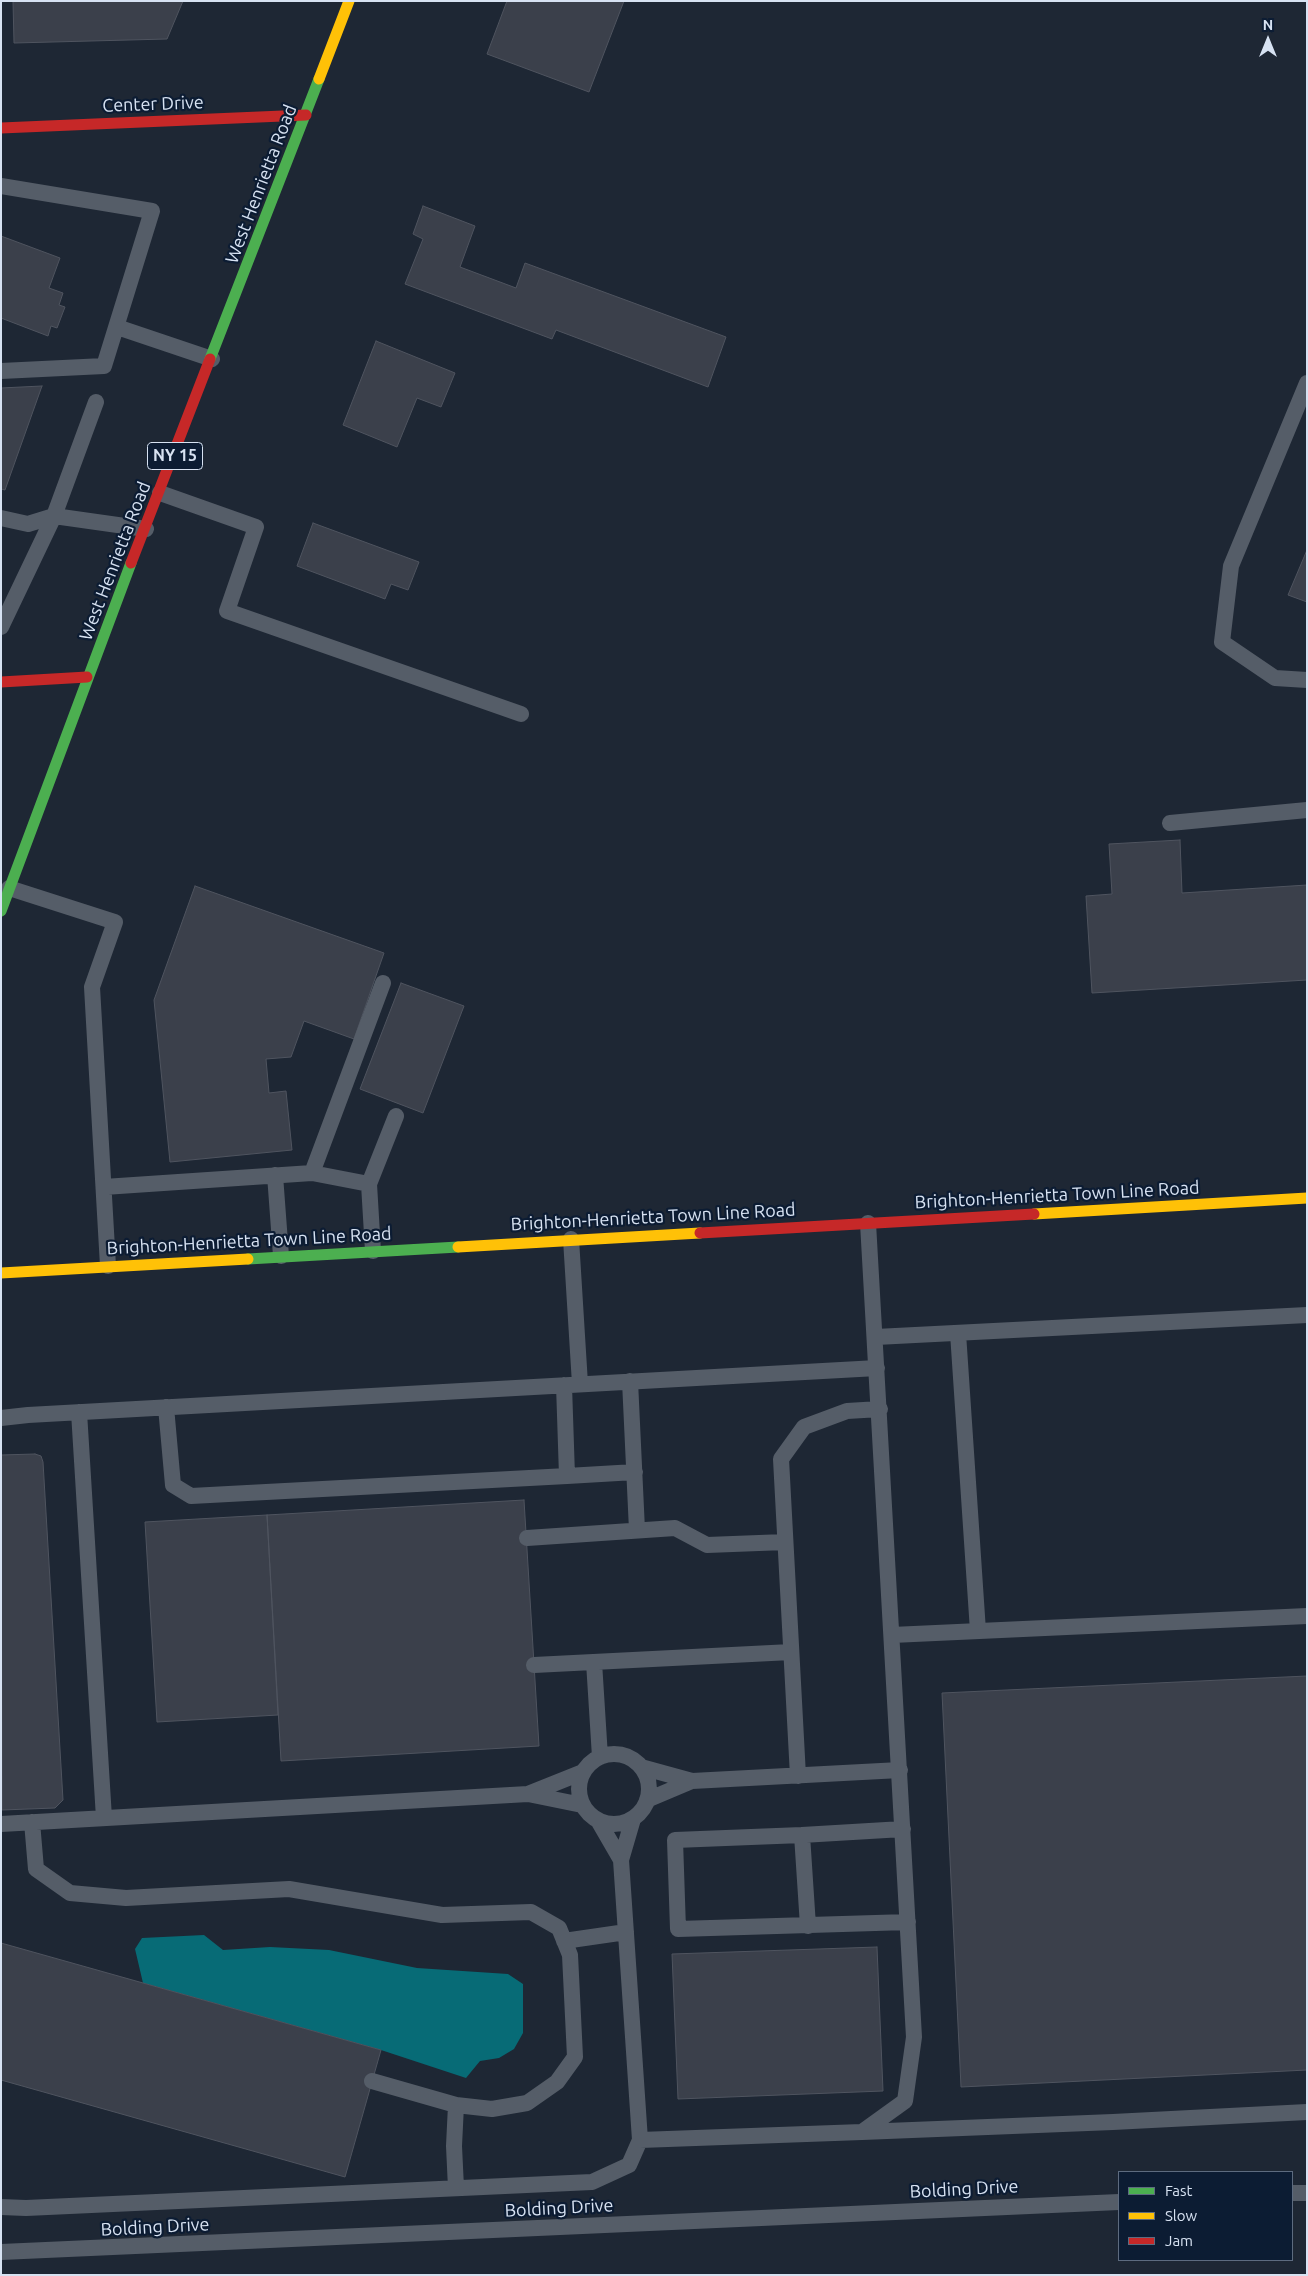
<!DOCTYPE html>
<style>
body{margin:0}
#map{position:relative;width:1308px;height:2276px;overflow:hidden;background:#1e2734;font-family:Ubuntu,sans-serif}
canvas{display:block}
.frame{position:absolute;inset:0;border:2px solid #d7e2f2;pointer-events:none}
.legend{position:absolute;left:1118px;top:2171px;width:175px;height:90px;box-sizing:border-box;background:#0c1c33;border:1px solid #5d6b7f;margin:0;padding:6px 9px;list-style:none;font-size:15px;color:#d7e2f2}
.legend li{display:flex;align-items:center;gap:10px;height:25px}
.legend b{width:25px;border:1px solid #5d6b7f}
.north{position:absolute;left:1243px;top:15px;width:50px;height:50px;-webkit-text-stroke:4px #0c1c33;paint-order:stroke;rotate:0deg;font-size:14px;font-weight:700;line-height:20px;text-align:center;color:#d7e2f2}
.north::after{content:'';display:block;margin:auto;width:18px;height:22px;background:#d7e2f2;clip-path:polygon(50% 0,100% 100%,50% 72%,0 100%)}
</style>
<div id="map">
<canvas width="1308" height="2276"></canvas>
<div class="frame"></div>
<ul class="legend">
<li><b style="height:6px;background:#4caf50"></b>Fast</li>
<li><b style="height:6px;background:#ffc107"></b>Slow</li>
<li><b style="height:6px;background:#c62828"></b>Jam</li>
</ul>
<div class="north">N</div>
</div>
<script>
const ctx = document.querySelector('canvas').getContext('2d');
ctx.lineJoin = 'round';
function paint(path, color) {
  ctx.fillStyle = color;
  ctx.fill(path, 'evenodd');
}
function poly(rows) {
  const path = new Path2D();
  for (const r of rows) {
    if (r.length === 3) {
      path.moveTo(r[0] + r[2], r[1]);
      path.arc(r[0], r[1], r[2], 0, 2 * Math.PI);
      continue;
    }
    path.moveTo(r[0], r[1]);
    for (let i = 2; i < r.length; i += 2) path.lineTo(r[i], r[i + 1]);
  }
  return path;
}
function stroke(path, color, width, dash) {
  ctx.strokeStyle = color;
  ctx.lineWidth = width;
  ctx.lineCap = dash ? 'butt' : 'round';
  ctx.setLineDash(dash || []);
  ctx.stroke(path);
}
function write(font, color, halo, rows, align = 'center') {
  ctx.font = font + ' Ubuntu,sans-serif';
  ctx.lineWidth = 4.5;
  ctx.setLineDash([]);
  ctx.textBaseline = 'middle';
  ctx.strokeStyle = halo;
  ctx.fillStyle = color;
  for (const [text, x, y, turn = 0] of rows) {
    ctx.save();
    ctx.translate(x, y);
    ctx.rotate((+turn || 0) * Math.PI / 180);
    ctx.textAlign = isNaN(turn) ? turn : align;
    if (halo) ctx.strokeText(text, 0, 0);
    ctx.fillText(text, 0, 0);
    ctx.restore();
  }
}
paint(poly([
 [204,1935,223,1950,270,1947,329,1950,417,1968,508,1974,523,1984,523,2033,514,2049,499,2058,480,2061,466,2078,381,2050,143,1983,135,1949,142,1938]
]), '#076b76');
const building = poly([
 [13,1,183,1,167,39,14,43,13,1],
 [507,1,624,1,589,92,487,54,507,1],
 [423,206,475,226,460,267,516,288,525,263,726,337,708,387,556,330,552,339,405,284,423,239,413,234,423,206],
 [1,236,60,258,49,288,63,293,59,305,65,307,57,328,51,326,48,336,1,318,1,236],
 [376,341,455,373,441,407,417,398,397,447,343,425,376,341],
 [42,386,5,490,1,489,1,388,42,386],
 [313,523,419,562,408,590,391,584,385,599,297,566,313,523],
 [1307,550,1307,602,1288,595,1307,550],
 [1180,840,1182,893,1307,885,1307,980,1092,993,1086,896,1112,894,1109,844,1180,840],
 [195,886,384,953,354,1039,304,1021,291,1057,266,1059,269,1093,286,1091,292,1150,170,1162,154,1000,195,886],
 [401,983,464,1006,423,1113,360,1089,401,983],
 [35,1454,41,1456,43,1462,63,1800,55,1808,2,1810,1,1455,35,1454],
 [524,1500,539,1746,281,1761,267,1515,524,1500],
 [267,1515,278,1715,157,1722,145,1522,267,1515],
 [1307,1676,1307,2070,961,2087,942,1693,1307,1676],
 [1,1943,381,2050,345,2177,1,2080,1,1943],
 [877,1947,883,2091,678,2099,672,1954,877,1947]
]);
paint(building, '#3b404b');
stroke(building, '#4f545f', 1);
stroke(poly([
 [1,186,152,211,104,366,1,371],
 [117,327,212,359],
 [1307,383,1231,566,1222,642,1275,678,1307,680],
 [160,493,256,527,227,611,521,714],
 [1,518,28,524,54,516,146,529],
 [1,627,54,516,96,402],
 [1170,823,1307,810],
 [9,888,115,922,92,987,108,1266],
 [312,1173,383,983],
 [275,1175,281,1256],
 [104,1187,312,1173,369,1184],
 [571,1239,580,1384],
 [373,1251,369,1184,396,1116],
 [958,1333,978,1631],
 [876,1337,1307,1315],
 [630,1381,637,1530],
 [166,1407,173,1485,191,1496,567,1476,564,1385],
 [79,1412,104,1818],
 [1,1418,28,1415,877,1368],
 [567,1476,635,1472],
 [527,1538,675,1528,707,1545,785,1542],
 [892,1635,1307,1616],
 [594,1662,600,1757],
 [534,1665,791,1652],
 [614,1789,35],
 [641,1767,692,1781,900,1770],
 [798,1776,781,1459,804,1427,847,1411,880,1409],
 [528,1794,583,1772],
 [647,1800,692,1781],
 [32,1822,36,1869,70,1893,126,1898,289,1889,442,1915,531,1912,559,1928,570,1955,575,2057,557,2082,527,2103,492,2109,456,2105,372,2081],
 [599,1822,621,1860],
 [1,1824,528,1794,582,1805],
 [802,1835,675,1840,678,1929,908,1922],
 [808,1926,802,1835,903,1829],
 [564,1941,626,1932],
 [862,2132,1113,2122,1307,2112],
 [640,2140,862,2132,905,2101,914,2037,868,1223],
 [456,2188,454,2146,456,2105],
 [1292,2193,1307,2193],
 [1,2207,26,2208,592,2182,629,2165,640,2140,621,1860,633,1819],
 [1,2252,1119,2202]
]), '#555d68', 16);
stroke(poly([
 [210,359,319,79],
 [1,911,131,563],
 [248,1259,458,1247]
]), '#4caf50', 11);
stroke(poly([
 [319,79,349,1],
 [1034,1214,1307,1198],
 [458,1247,700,1233],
 [1,1273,248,1259]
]), '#ffc107', 11);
stroke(poly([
 [1,128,306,115],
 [131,563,210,359],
 [1,682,87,677],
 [700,1233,1034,1214]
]), '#c62828', 11);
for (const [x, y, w] of [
 [175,456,55]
]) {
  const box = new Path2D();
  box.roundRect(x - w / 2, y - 13.5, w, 27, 4);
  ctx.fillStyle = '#0c1c33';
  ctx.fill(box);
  stroke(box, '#d7e2f2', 1);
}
write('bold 16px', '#d7e2f2', null, [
 ["NY 15",175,456]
]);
write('18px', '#d7e2f2', '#0c1c33', [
 ["Center Drive",153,104,-2],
 ["West Henrietta Road",261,184,-69],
 ["West Henrietta Road",115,561,-69],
 ["Brighton-Henrietta Town Line Road",1057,1195,-3],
 ["Brighton-Henrietta Town Line Road",653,1217,-3],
 ["Brighton-Henrietta Town Line Road",249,1241,-3],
 ["Bolding Drive",964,2189,-3],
 ["Bolding Drive",559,2208,-3],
 ["Bolding Drive",155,2227,-3]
]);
</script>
